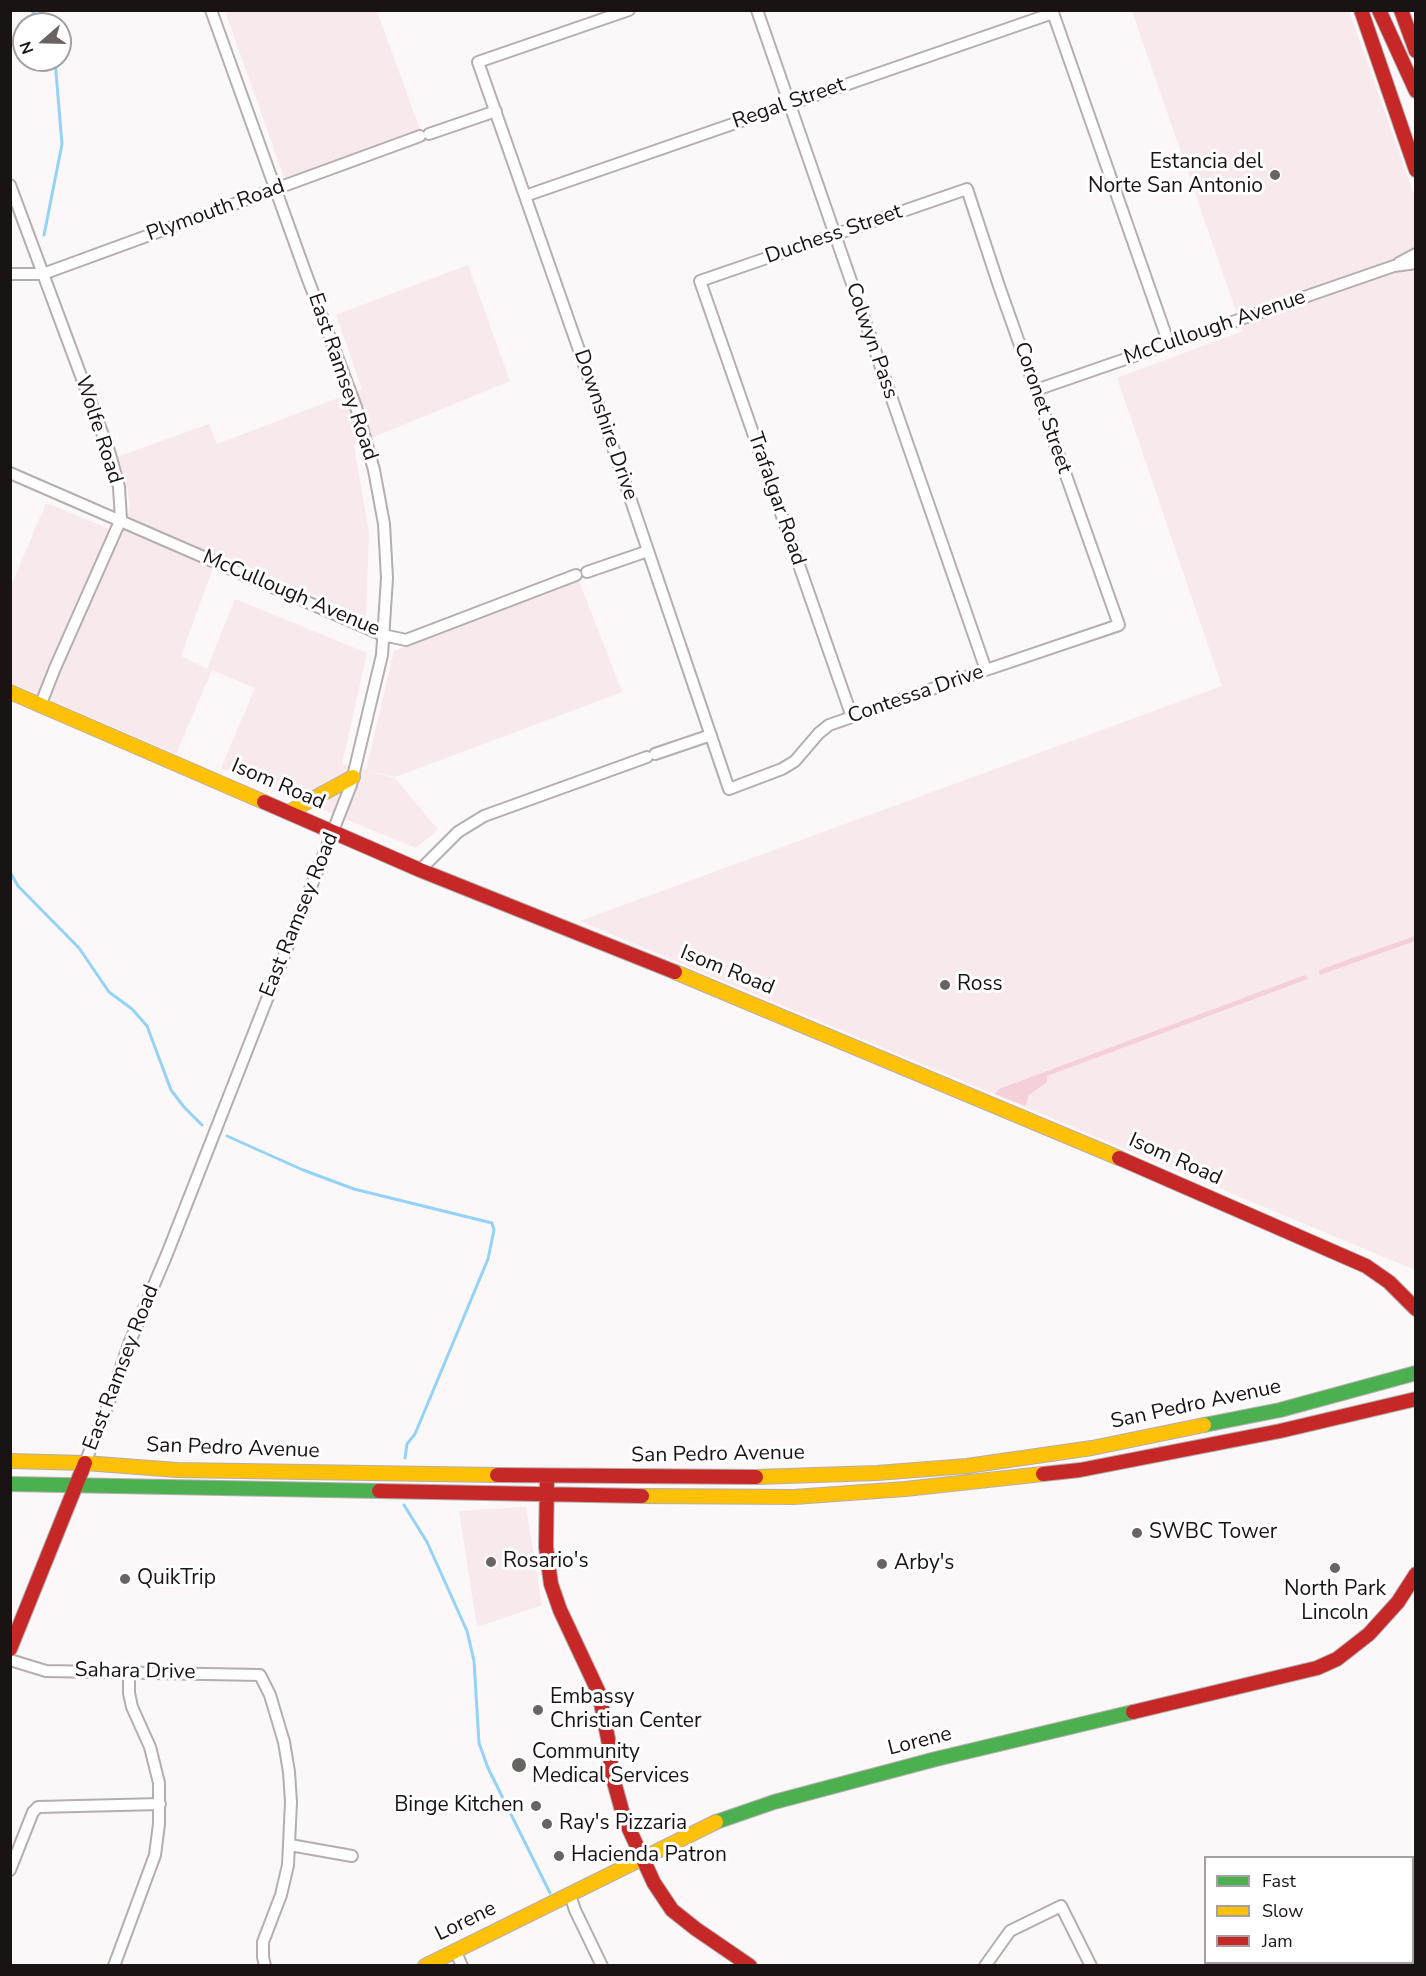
<!DOCTYPE html>
<style>
body{margin:0}
#map{position:relative;width:1426px;height:1976px;overflow:hidden;background:#fcf7f8;font-family:"Nunito Sans",sans-serif}
canvas{display:block}
.frame{position:absolute;inset:0;border:12px solid #1a1314;pointer-events:none}
.legend{position:absolute;left:1204px;top:1856px;width:210px;height:108px;box-sizing:border-box;background:#fff;border:2px solid #a3a1a1;margin:0;padding:8px 10px;list-style:none;font-size:18px;color:#1a1314}
.legend li{display:flex;align-items:center;gap:12px;height:30px}
.legend b{width:30px;border:2px solid #a3a1a1}
.north{position:absolute;left:12px;top:12px;width:60px;height:60px;box-sizing:border-box;background:#fff;border:2px solid #a3a1a1;border-radius:50%;rotate:250deg;font-size:16px;font-weight:700;line-height:24px;text-align:center;color:#1a1314}
.north::after{content:'';display:block;margin:auto;width:21px;height:27px;background:#696364;clip-path:polygon(50% 0,100% 100%,50% 72%,0 100%)}
</style>
<div id="map">
<canvas width="1426" height="1976"></canvas>
<div class="frame"></div>
<ul class="legend">
<li><b style="height:8px;background:#4caf50"></b>Fast</li>
<li><b style="height:8px;background:#ffc107"></b>Slow</li>
<li><b style="height:8px;background:#c62828"></b>Jam</li>
</ul>
<div class="north">N</div>
</div>
<script>
const ctx = document.querySelector('canvas').getContext('2d');
ctx.lineJoin = 'round';
function paint(path, color) {
  ctx.fillStyle = color;
  ctx.fill(path, 'evenodd');
}
function poly(rows) {
  const path = new Path2D();
  for (const r of rows) {
    path.moveTo(r[0], r[1]);
    for (let i = 2; i < r.length; i += 2) path.lineTo(r[i], r[i + 1]);
  }
  return path;
}
function stroke(path, color, width, dash) {
  ctx.strokeStyle = color;
  ctx.lineWidth = width;
  ctx.lineCap = dash ? 'butt' : 'round';
  ctx.setLineDash(dash || []);
  ctx.stroke(path);
}
function write(font, color, halo, rows, align = 'center') {
  ctx.font = font + ' "Nunito Sans",sans-serif';
  ctx.lineWidth = 6;
  ctx.setLineDash([]);
  ctx.textBaseline = 'middle';
  ctx.strokeStyle = halo;
  ctx.fillStyle = color;
  for (const [text, x, y, turn = 0] of rows) {
    ctx.save();
    ctx.translate(x, y);
    ctx.rotate((+turn || 0) * Math.PI / 180);
    ctx.textAlign = isNaN(turn) ? turn : align;
    if (halo) ctx.strokeText(text, 0, 0);
    ctx.fillText(text, 0, 0);
    ctx.restore();
  }
}
paint(poly([
 [225,11,377,11,420,130,285,180],
 [1132,11,1349,11,1416,200,1415,1270,580,921,1222,686,1117,378,1243,331],
 [468,265,510,381,354,445,369,533,366,617,218,554,181,656,207,669,235,599,367,653,342,764,395,778,438,830,416,848,221,768,255,688,212,670,176,754,11,683,11,586,46,503,122,534,130,507,127,487,117,457,209,424,217,444,362,389,336,315],
 [579,581,622,692,395,777,366,770,394,651],
 [526,1507,542,1605,477,1627,459,1511]
]), '#f8e9ec');
paint(poly([
 [1415,936,1415,941,1320,975,1319,970],
 [1305,975,1308,979,1047,1076,1047,1082,1029,1095,1025,1106,995,1094,999,1089]
]), '#f6d0d8');
stroke(poly([
 [32,10,39,24],
 [44,235,62,144,55,60],
 [10,872,18,886,79,948,109,992,132,1009,147,1026,171,1090,184,1107,202,1125],
 [227,1136,303,1170,354,1189,492,1223,494,1230,488,1259,415,1434,407,1444,405,1458],
 [404,1505,427,1542,467,1631,474,1661,479,1743,488,1768,550,1893]
]), '#94d3f7', 3);
const street = poly([
 [629,10,478,62,606,427,729,789,782,769,795,761,819,733,829,725,852,717,986,670,1119,625,999,286,967,189,700,281,852,717],
 [757,10,986,670],
 [1052,10,1169,344],
 [429,134,496,111],
 [10,185,110,454,119,487,121,519,55,668,40,706],
 [525,196,1053,13],
 [1399,263,1416,254],
 [10,274,43,274,420,136],
 [1036,390,1394,266,1416,263],
 [10,473,383,635,406,640,576,575],
 [587,572,648,551],
 [655,754,711,735],
 [420,870,458,832,484,816,647,757],
 [85,1463,108,1405,129,1344,167,1254,351,785,382,655,387,578,384,524,374,470,356,407,306,274,211,10],
 [10,1660,46,1671,260,1675,270,1695,284,1742,289,1772,291,1802,288,1865,281,1895,263,1942,263,1957,265,1966],
 [290,1845,352,1856],
 [10,1870,33,1812,38,1807,160,1804],
 [570,1895,575,1910,602,1966],
 [455,1950,462,1966],
 [114,1966,155,1855,159,1824,159,1783,150,1747,132,1707,129,1693,129,1672],
 [985,1966,1010,1931,1061,1906,1091,1966]
]);
const fast = poly([
 [1204,1425,1280,1410,1416,1373],
 [10,1484,379,1491],
 [716,1822,774,1802,936,1759,1133,1712]
]);
const slow = poly([
 [10,692,264,802],
 [289,812,353,777],
 [675,972,1119,1158],
 [10,1461,85,1463,177,1470,497,1475],
 [756,1477,877,1473,967,1466,1092,1448,1204,1425],
 [642,1496,794,1497,905,1489,1043,1474],
 [425,1966,716,1822]
]);
const jam = poly([
 [1361,10,1416,170],
 [1379,10,1416,91],
 [1401,10,1416,51],
 [264,802,420,870,675,972],
 [1119,1158,1366,1266,1389,1282,1416,1309],
 [1043,1474,1080,1470,1280,1431,1416,1399],
 [497,1475,756,1477],
 [547,1476,546,1547,551,1584,560,1610,599,1693,610,1749,611,1771,624,1818,654,1883,672,1910,696,1929,750,1966],
 [379,1491,642,1496],
 [10,1649,85,1463],
 [1133,1712,1317,1668,1337,1659,1369,1634,1398,1602,1416,1574]
]);
stroke(street, '#b4aeaf', 14);
stroke(fast, '#b4aeaf', 16);
stroke(slow, '#b4aeaf', 16);
stroke(jam, '#b4aeaf', 16);
stroke(street, '#fffefe', 10);
stroke(fast, '#4caf50', 14);
stroke(slow, '#ffc107', 14);
stroke(jam, '#c62828', 14);
for (const [x, y, r, color] of [
 [1275,175,6,"#696364"],
 [945,985,6,"#696364"],
 [1137,1533,6,"#696364"],
 [491,1562,6,"#696364"],
 [882,1564,6,"#696364"],
 [1335,1568,6,"#696364"],
 [125,1579,6,"#696364"],
 [538,1710,6,"#696364"],
 [519,1765,8,"#696364"],
 [536,1806,6,"#696364"],
 [547,1824,6,"#696364"],
 [559,1856,6,"#696364"]
]) {
  const dot = new Path2D();
  dot.arc(x, y, r, 0, 2 * Math.PI);
  ctx.fillStyle = color;
  ctx.fill(dot);
  stroke(dot, '#fff', 2);
}
write('21px', '#1a1314', '#fff', [
 ["Regal Street",789,104,-19],
 ["Plymouth Road",216,211,-20],
 ["Duchess Street",834,235,-19],
 ["McCullough Avenue",1215,328,-19],
 ["Colwyn Pass",871,341,71],
 ["East Ramsey Road",342,377,71],
 ["Coronet Street",1042,408,71],
 ["Downshire Drive",605,425,71],
 ["Wolfe Road",98,430,72],
 ["Trafalgar Road",776,499,71],
 ["McCullough Avenue",291,594,23],
 ["Contessa Drive",916,695,-19],
 ["Isom Road",278,785,23],
 ["East Ramsey Road",300,915,-68],
 ["Isom Road",727,971,22],
 ["Isom Road",1175,1160,24],
 ["East Ramsey Road",122,1368,-69],
 ["San Pedro Avenue",1196,1405,-12],
 ["San Pedro Avenue",233,1449,2],
 ["San Pedro Avenue",718,1455,-1],
 ["Sahara Drive",135,1672,1],
 ["Lorene",920,1742,-14],
 ["Lorene",466,1922,-26]
]);
write('21px', '#1a1314', '#fff', [
 ["Estancia del",1263,163,"right"],
 ["Norte San Antonio",1263,187,"right"],
 ["Ross",957,985],
 ["SWBC Tower",1149,1533],
 ["Rosario's",503,1562],
 ["Arby's",894,1564],
 ["QuikTrip",137,1579],
 ["North Park",1335,1590,"center"],
 ["Lincoln",1335,1614,"center"],
 ["Embassy",550,1698],
 ["Christian Center",550,1722],
 ["Community",532,1753],
 ["Medical Services",532,1777],
 ["Binge Kitchen",524,1806,"right"],
 ["Ray's Pizzaria",559,1824],
 ["Hacienda Patron",571,1856]
], 'left');
</script>
